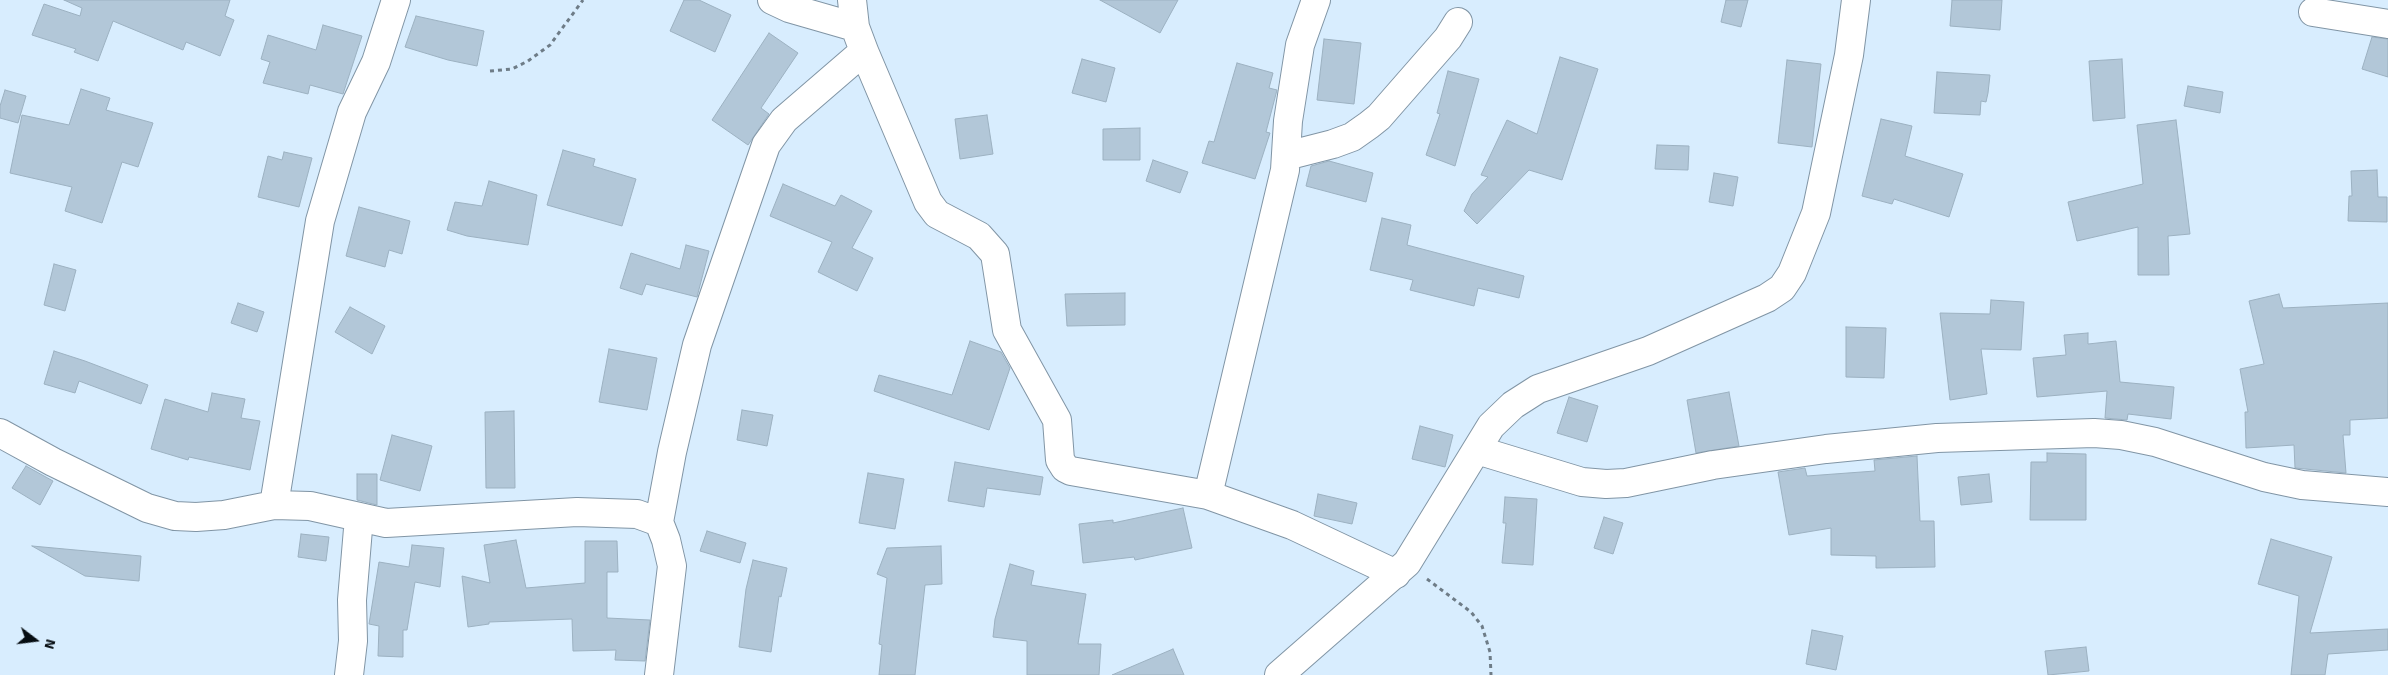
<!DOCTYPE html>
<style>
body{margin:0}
#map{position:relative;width:2388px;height:675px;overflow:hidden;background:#d8edfe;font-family:Signika,sans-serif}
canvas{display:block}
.north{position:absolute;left:10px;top:615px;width:50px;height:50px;-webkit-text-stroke:4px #d8edfe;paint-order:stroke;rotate:105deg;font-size:14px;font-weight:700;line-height:20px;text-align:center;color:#060d12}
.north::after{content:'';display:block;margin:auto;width:18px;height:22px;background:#060d12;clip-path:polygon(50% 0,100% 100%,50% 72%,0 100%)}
</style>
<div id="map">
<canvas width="2388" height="675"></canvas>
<div class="north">N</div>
</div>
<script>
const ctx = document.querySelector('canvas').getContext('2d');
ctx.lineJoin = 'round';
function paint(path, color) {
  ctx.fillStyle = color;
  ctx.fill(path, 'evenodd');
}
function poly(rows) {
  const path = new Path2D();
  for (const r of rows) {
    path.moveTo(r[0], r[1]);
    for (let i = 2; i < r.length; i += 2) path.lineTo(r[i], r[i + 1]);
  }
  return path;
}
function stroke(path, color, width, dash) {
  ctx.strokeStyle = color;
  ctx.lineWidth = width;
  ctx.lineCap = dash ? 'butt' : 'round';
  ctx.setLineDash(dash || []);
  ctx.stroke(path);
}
const building = poly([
 [64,0,230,0,225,16,234,20,220,56,186,42,183,50,113,21,98,61,74,52,76,49,32,35,44,4,80,16,82,8,64,0],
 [684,0,699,0,731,15,715,52,670,31,684,0],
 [1100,0,1178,0,1160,33,1100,0],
 [1726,0,1748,0,1741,27,1721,22,1726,0],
 [1952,0,2002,0,2000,30,1950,26,1952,0],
 [416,16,484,31,477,66,448,60,405,47,416,16],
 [323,25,362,36,343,94,310,85,308,94,263,83,270,62,261,59,268,35,316,50,323,25],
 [769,33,798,53,761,108,769,114,748,145,712,120,769,33],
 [2372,37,2388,39,2388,77,2362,69,2372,37],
 [1324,39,1361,43,1354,104,1317,100,1324,39],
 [1560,57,1598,69,1562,180,1529,170,1477,224,1464,211,1472,194,1488,177,1481,175,1507,120,1537,134,1560,57],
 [1082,59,1115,68,1106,102,1072,93,1082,59],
 [2122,59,2125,118,2093,121,2089,61,2122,59],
 [1787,60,1821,64,1812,147,1778,143,1787,60],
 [1237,63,1273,73,1269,88,1277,90,1266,132,1270,133,1255,179,1202,163,1209,141,1214,142,1237,63],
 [1448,71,1479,79,1455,166,1426,155,1440,114,1437,113,1448,71],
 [1937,72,1990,75,1988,93,1986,102,1981,101,1980,115,1934,113,1937,72],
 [2188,86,2223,92,2220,113,2184,106,2188,86],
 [81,89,110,98,106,110,153,123,138,167,122,162,102,223,65,211,72,187,10,173,22,115,69,125,81,89],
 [5,90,26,96,18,123,0,118,0,106,5,90],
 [987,115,993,154,960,159,955,119,987,115],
 [1881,119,1912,126,1905,156,1963,174,1949,217,1894,199,1892,204,1862,196,1881,119],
 [2176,120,2190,234,2168,236,2169,275,2138,275,2138,227,2077,241,2068,202,2143,184,2137,125,2176,120],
 [1140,128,1140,160,1103,160,1103,129,1140,128],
 [1657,145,1689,146,1688,170,1655,169,1657,145],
 [563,150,595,159,593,166,636,179,622,226,547,205,563,150],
 [284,152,312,158,299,207,258,197,268,156,282,160,284,152],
 [1153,160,1188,172,1180,193,1146,181,1153,160],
 [1329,161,1373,173,1366,202,1306,186,1311,166,1329,161],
 [2377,170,2378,197,2387,197,2387,222,2348,221,2349,196,2352,196,2351,171,2377,170],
 [1714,173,1738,177,1733,206,1709,202,1714,173],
 [489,181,537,195,528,245,467,236,447,230,455,202,482,206,489,181],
 [783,184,835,206,841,195,872,211,852,248,873,258,857,291,818,272,832,242,770,216,783,184],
 [359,207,410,221,402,254,389,250,385,267,346,256,359,207],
 [1382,218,1411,225,1407,245,1524,276,1519,298,1478,288,1474,306,1410,290,1413,280,1370,270,1382,218],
 [686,245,709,251,697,297,646,284,642,295,620,288,631,253,680,269,686,245],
 [54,264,76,270,65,311,44,305,54,264],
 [1125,293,1125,325,1067,326,1065,294,1125,293],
 [2279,294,2283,308,2388,303,2388,418,2350,420,2350,435,2343,435,2346,473,2295,468,2294,445,2246,448,2245,412,2248,412,2240,369,2264,364,2249,301,2279,294],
 [1991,300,2024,302,2021,350,1981,349,1987,394,1950,400,1940,313,1990,314,1991,300],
 [238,303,264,312,257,332,231,323,238,303],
 [350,307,385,326,372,354,335,332,350,307],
 [1846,327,1886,328,1884,378,1846,377,1846,327],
 [2088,333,2088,344,2116,341,2120,382,2174,387,2171,419,2128,414,2127,420,2105,418,2107,391,2037,397,2033,358,2066,355,2064,335,2088,333],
 [970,341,1001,352,1010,368,989,430,874,391,879,375,952,395,970,341],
 [609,349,657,358,647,410,599,402,609,349],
 [54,351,85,361,148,385,141,404,79,381,75,393,44,384,54,351],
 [1729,392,1739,446,1696,453,1687,400,1729,392],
 [212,393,245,399,241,418,260,421,250,470,189,457,188,460,151,449,165,399,208,412,212,393],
 [1569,397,1598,406,1587,442,1557,433,1569,397],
 [742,410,773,415,767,446,737,440,742,410],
 [514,411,515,488,486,488,485,412,514,411],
 [1420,426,1453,435,1445,467,1412,459,1420,426],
 [392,435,432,446,420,491,380,480,392,435],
 [2047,453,2086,454,2086,520,2030,520,2031,462,2047,462,2047,453],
 [1917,456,1920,521,1934,521,1935,567,1876,568,1876,556,1831,555,1831,528,1789,535,1778,472,1805,468,1807,476,1875,471,1874,460,1917,456],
 [955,462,1043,477,1040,495,987,488,984,507,948,501,955,462],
 [26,466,53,481,40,505,12,488,26,466],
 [868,473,904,479,895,529,859,523,868,473],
 [357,474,377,474,377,505,357,500,357,474],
 [1989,474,1992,502,1961,505,1958,477,1989,474],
 [1318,494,1357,503,1352,524,1314,516,1318,494],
 [1505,497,1537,499,1533,565,1502,563,1506,523,1503,523,1505,497],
 [1183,508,1192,548,1135,560,1134,557,1083,563,1079,524,1113,520,1113,523,1183,508],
 [1604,517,1623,523,1613,554,1594,548,1604,517],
 [707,531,746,543,740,563,700,551,707,531],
 [301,534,329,537,326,561,298,557,301,534],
 [2271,539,2332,557,2310,633,2388,629,2388,650,2328,654,2325,675,2291,675,2299,596,2258,584,2271,539],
 [516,540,526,588,585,583,585,541,617,541,618,572,607,572,607,618,650,620,645,661,615,660,616,650,573,651,572,619,489,622,489,624,468,627,462,576,490,583,484,545,516,540],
 [412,545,444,548,440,587,415,582,407,630,403,630,403,657,378,656,379,626,369,624,379,562,409,567,412,545],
 [32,546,141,556,139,581,85,576,32,546],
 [941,546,942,584,925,585,915,675,879,675,882,645,879,644,887,578,877,574,887,548,941,546],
 [753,560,787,568,781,597,779,596,771,652,739,647,746,589,753,560],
 [1010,564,1034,571,1031,585,1086,594,1078,644,1101,644,1099,675,1027,675,1027,641,993,637,995,619,1010,564],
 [1812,630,1843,636,1836,670,1806,664,1812,630],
 [2086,647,2089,671,2048,675,2045,651,2086,647],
 [1173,649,1184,675,1112,675,1173,649]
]);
paint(building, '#b2c7d8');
stroke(building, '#9cb1c1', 1);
const minor = poly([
 [772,0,789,8,855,27],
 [852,0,855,27,864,51,928,202,937,214,979,236,995,254,1007,330,1057,420,1060,460,1065,468,1071,471,1208,495,1292,525,1396,574],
 [2313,12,2388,24],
 [1286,156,1333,144,1352,137,1369,125,1379,117,1448,38,1458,22],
 [0,433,53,462,147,508,175,516,196,517,224,515,274,505,310,506,386,523,577,512,637,514,659,522,666,540,672,566,659,675],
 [1477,450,1582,482,1606,484,1626,483,1713,465,1826,449,1937,438,2094,433,2121,435,2155,442,2264,477,2302,485,2388,492],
 [1208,495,1285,170,1288,121,1300,45,1316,0],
 [274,505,320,221,352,112,376,62,396,0],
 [659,522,672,452,697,345,766,145,784,120,864,51],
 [349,675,353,641,352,600,359,517]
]);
const tertiary = poly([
 [1279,675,1407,563,1491,426,1513,405,1538,389,1648,351,1767,298,1782,288,1792,273,1816,213,1849,55,1856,0]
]);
stroke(minor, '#8195a5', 30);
stroke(tertiary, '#8195a5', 30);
stroke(poly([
 [490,71,512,69,528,61,550,45,583,0],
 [1427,579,1471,612,1482,626,1490,652,1491,675]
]), '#6e7c87', 3, [4, 4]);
stroke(minor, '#fff', 28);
stroke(tertiary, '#fff', 28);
</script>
